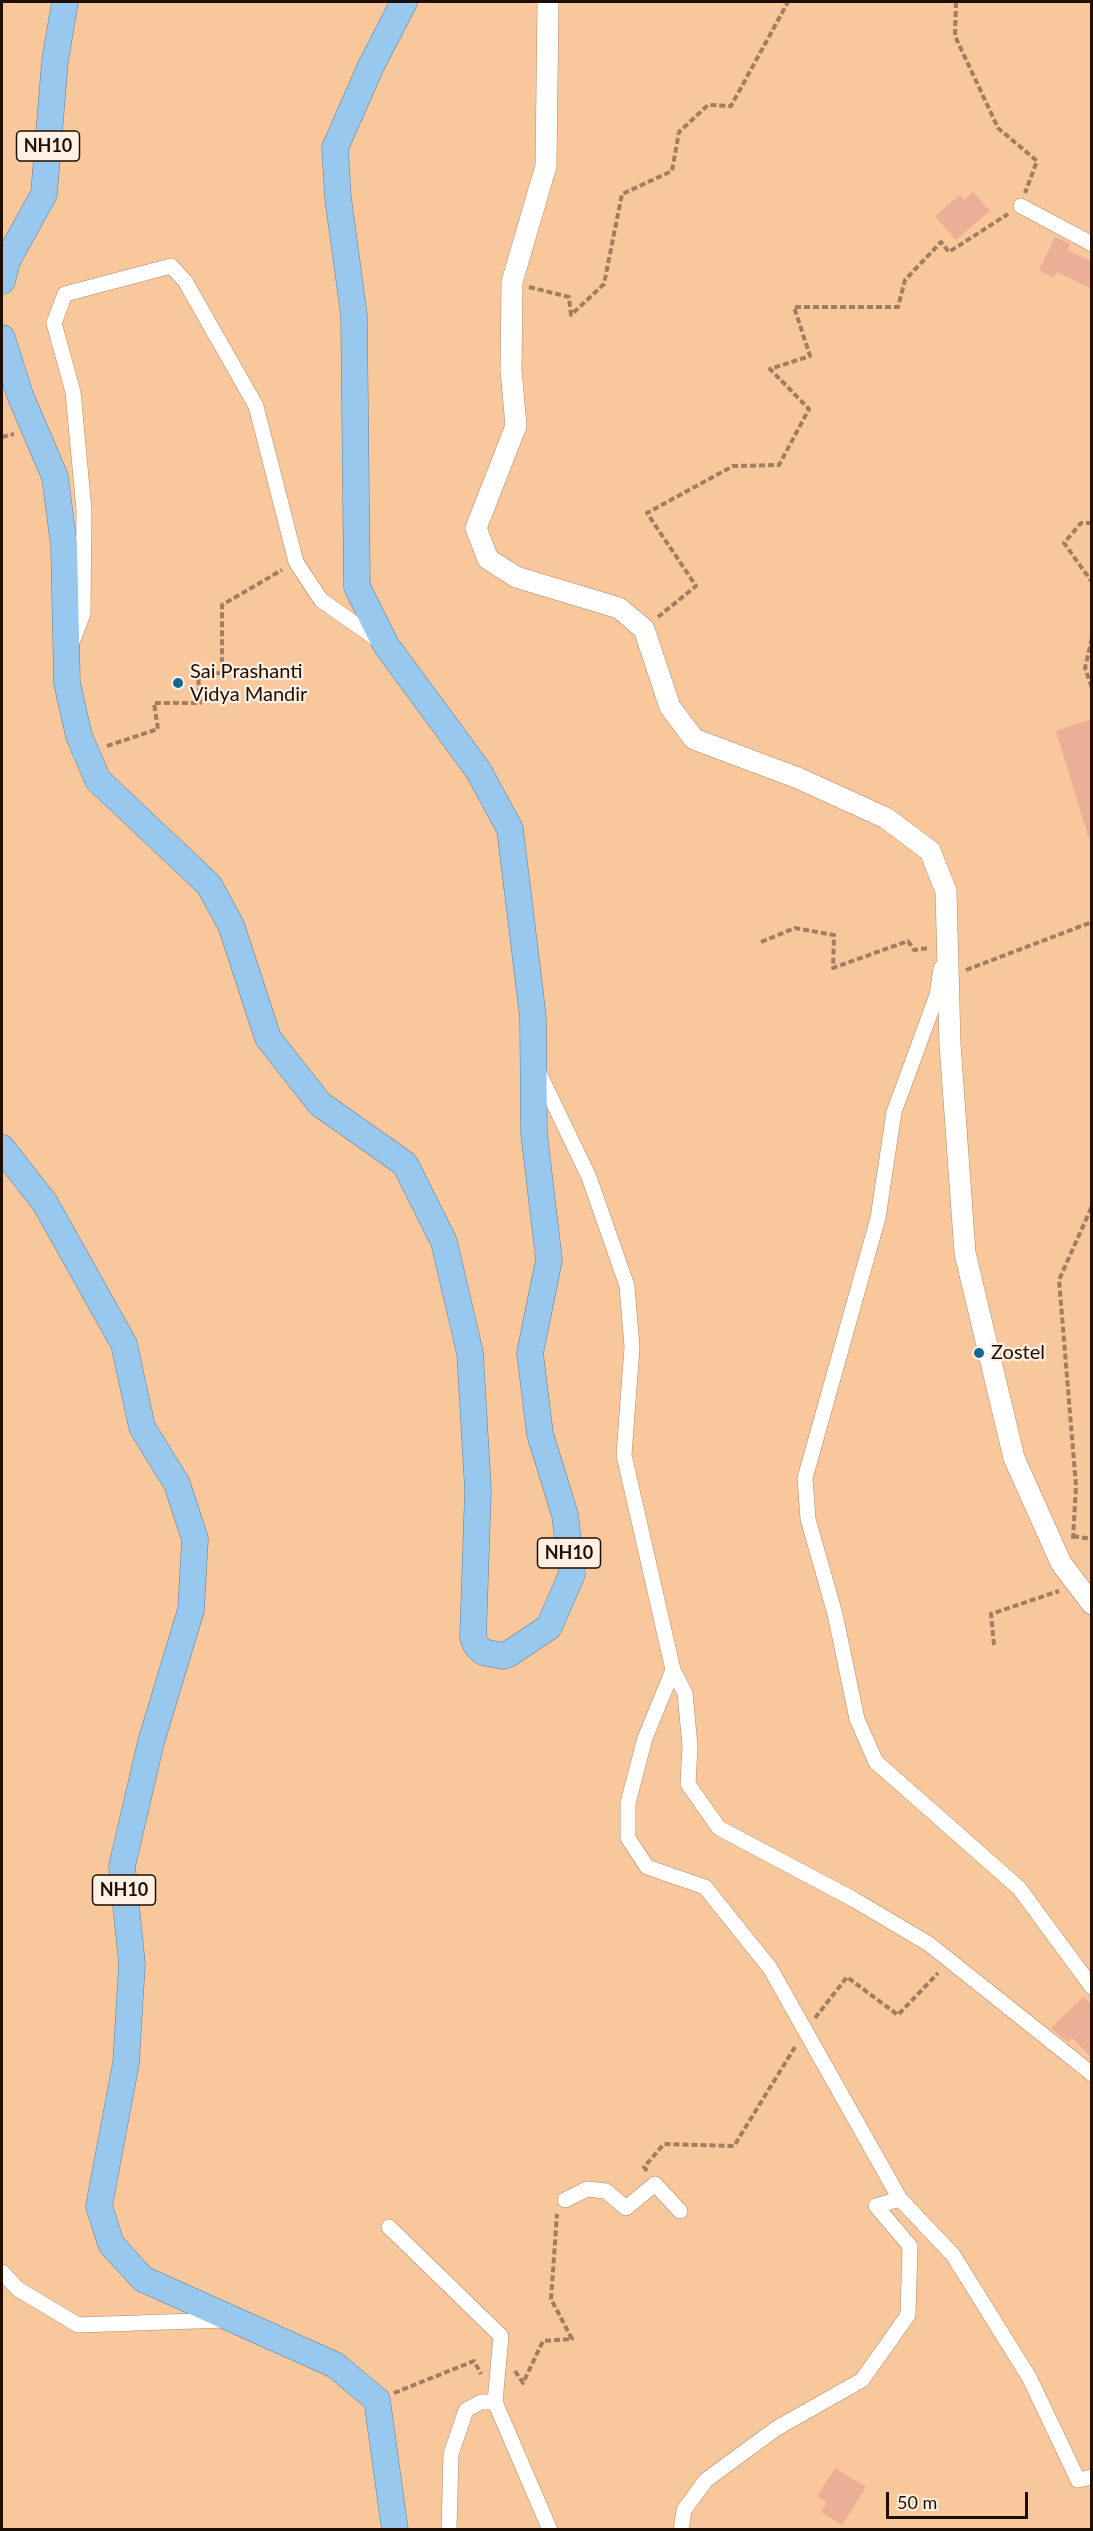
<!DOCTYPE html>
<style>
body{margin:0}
#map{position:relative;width:1093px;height:2531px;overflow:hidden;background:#f8c79c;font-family:Lato,sans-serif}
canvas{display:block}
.frame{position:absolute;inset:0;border:3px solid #1e0d01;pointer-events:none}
.scale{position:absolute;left:886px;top:2492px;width:142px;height:27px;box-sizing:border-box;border:3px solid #1e0d01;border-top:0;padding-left:8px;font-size:18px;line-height:21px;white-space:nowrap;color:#1e0d01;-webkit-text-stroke:4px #fff0e3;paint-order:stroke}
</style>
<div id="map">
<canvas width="1093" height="2531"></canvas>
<div class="frame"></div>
<div class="scale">50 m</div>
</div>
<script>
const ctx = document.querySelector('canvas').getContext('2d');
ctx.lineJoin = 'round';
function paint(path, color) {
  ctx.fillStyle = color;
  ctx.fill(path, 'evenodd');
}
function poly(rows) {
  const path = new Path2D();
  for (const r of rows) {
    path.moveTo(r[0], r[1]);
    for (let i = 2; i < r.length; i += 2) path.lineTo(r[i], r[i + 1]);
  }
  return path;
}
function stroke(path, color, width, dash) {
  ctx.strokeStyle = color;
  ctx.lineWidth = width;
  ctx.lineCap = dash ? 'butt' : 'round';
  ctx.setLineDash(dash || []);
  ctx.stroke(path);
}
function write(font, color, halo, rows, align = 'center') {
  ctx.font = font + ' Lato,sans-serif';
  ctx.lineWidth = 4.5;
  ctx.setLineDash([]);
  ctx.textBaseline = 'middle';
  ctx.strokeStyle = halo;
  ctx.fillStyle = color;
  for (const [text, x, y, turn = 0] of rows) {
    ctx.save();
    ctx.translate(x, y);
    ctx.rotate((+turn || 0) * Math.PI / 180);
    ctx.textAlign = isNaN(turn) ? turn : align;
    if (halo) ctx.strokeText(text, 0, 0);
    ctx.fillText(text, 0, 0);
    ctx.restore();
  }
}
paint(poly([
 [973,192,990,211,956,240,935,216,960,195,964,200],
 [1055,237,1070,244,1067,250,1092,262,1092,289,1057,272,1054,278,1039,270],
 [1092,719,1092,835,1088,836,1056,731],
 [1083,1997,1092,2005,1092,2058,1072,2038,1068,2042,1051,2028],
 [835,2468,866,2487,842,2525,821,2512,827,2502,817,2496]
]), '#ebae96');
const minor = poly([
 [1021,206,1092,244],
 [72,642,83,614,84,510,73,392,54,323,65,294,171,266,185,281,256,406,296,562,321,600,381,642],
 [941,968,937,995,894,1112,878,1218,805,1478,808,1519,835,1614,857,1719,876,1762,1019,1888,1092,1987],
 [538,1071,589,1177,627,1286,632,1347,624,1455,673,1670,685,1693,690,1746,688,1784,719,1828,853,1899,929,1944,1092,2074],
 [673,1670,645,1738,628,1803,628,1838,647,1867,705,1887,770,1968,900,2199,953,2255,1029,2377,1078,2480,1092,2477],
 [565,2200,587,2189,606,2191,626,2208,655,2184,680,2211],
 [389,2227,501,2336,495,2402],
 [2,2272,18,2289,78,2325,224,2320],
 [449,2530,451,2454,466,2410,481,2402,495,2402,550,2530],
 [681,2530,684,2510,706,2480,777,2428,862,2380,908,2315,910,2246,876,2206,900,2199]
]);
const secondary = poly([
 [548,2,546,166,512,282,511,370,516,426,476,528,488,559,516,577,619,608,644,629,670,707,694,739,798,778,886,818,930,851,946,891,950,1044,965,1253,1014,1458,1061,1563,1092,1604]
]);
const trunk = poly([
 [2,281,7,261,44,194,55,61,65,2],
 [2,338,20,395,55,477,64,546,67,683,79,736,98,780,209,885,231,925,268,1038,320,1104,405,1164,444,1242,470,1353,478,1490,473,1637,476,1645,483,1652,503,1656,510,1653,549,1627,572,1574,565,1515,540,1434,530,1353,549,1260,534,1133,533,1017,510,829,478,770,386,645,357,587,354,315,338,198,335,148,371,66,404,2],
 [2,1148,45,1203,124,1344,142,1427,177,1484,195,1539,191,1610,151,1742,122,1866,132,1964,126,2063,99,2206,111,2244,143,2279,335,2365,377,2400,395,2530]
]);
stroke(minor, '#b6885f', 16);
stroke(secondary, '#b6885f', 22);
stroke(trunk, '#5d7e98', 27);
stroke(poly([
 [956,2,955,36,998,128,1037,161,1025,193],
 [529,287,569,297,571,315,604,284,622,194,672,171,679,132,708,105,731,106,788,2],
 [2,437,14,434],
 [1092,523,1081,523,1064,543,1092,582],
 [658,617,696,586,647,513,733,466,779,465,809,409,770,369,810,356,794,307,898,307,905,280,941,242,949,252,1008,214],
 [1092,638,1085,668,1092,688],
 [107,746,158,729,154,703,200,703,198,674,222,673,222,605,282,570],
 [761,942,795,928,834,935,833,968,908,941,914,950,929,948],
 [966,970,1092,922],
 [1073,1536,1092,1539],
 [1073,1539,1076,1486,1059,1280,1092,1206],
 [994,1645,991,1614,1059,1591],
 [815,2018,847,1977,898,2015,938,1973],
 [647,2171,644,2167,664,2144,734,2146,795,2047],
 [515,2371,523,2383,543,2341,572,2339,551,2299,557,2214],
 [394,2393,474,2361,481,2374]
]), '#a27d5f', 4, [6, 3]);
stroke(minor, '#fff', 15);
stroke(secondary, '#fff', 21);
stroke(trunk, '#98c8ee', 26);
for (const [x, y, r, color] of [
 [178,683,6,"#146597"],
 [979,1353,6,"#146597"]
]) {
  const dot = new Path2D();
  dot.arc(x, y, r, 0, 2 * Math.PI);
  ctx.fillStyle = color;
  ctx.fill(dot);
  stroke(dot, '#fff0e3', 2);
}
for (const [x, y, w] of [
 [48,146,63],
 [569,1553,63],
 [124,1890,63]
]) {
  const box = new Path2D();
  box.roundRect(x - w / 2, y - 15, w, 30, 4.5);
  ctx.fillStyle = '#fff0e3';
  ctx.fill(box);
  stroke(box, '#1e0d01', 1.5);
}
write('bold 18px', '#1e0d01', null, [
 ["NH10",48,146],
 ["NH10",569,1553],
 ["NH10",124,1890]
]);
write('20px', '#1e0d01', '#fff0e3', [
 ["Sai Prashanti",190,672],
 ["Vidya Mandir",190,695],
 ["Zostel",991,1353]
], 'left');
</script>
